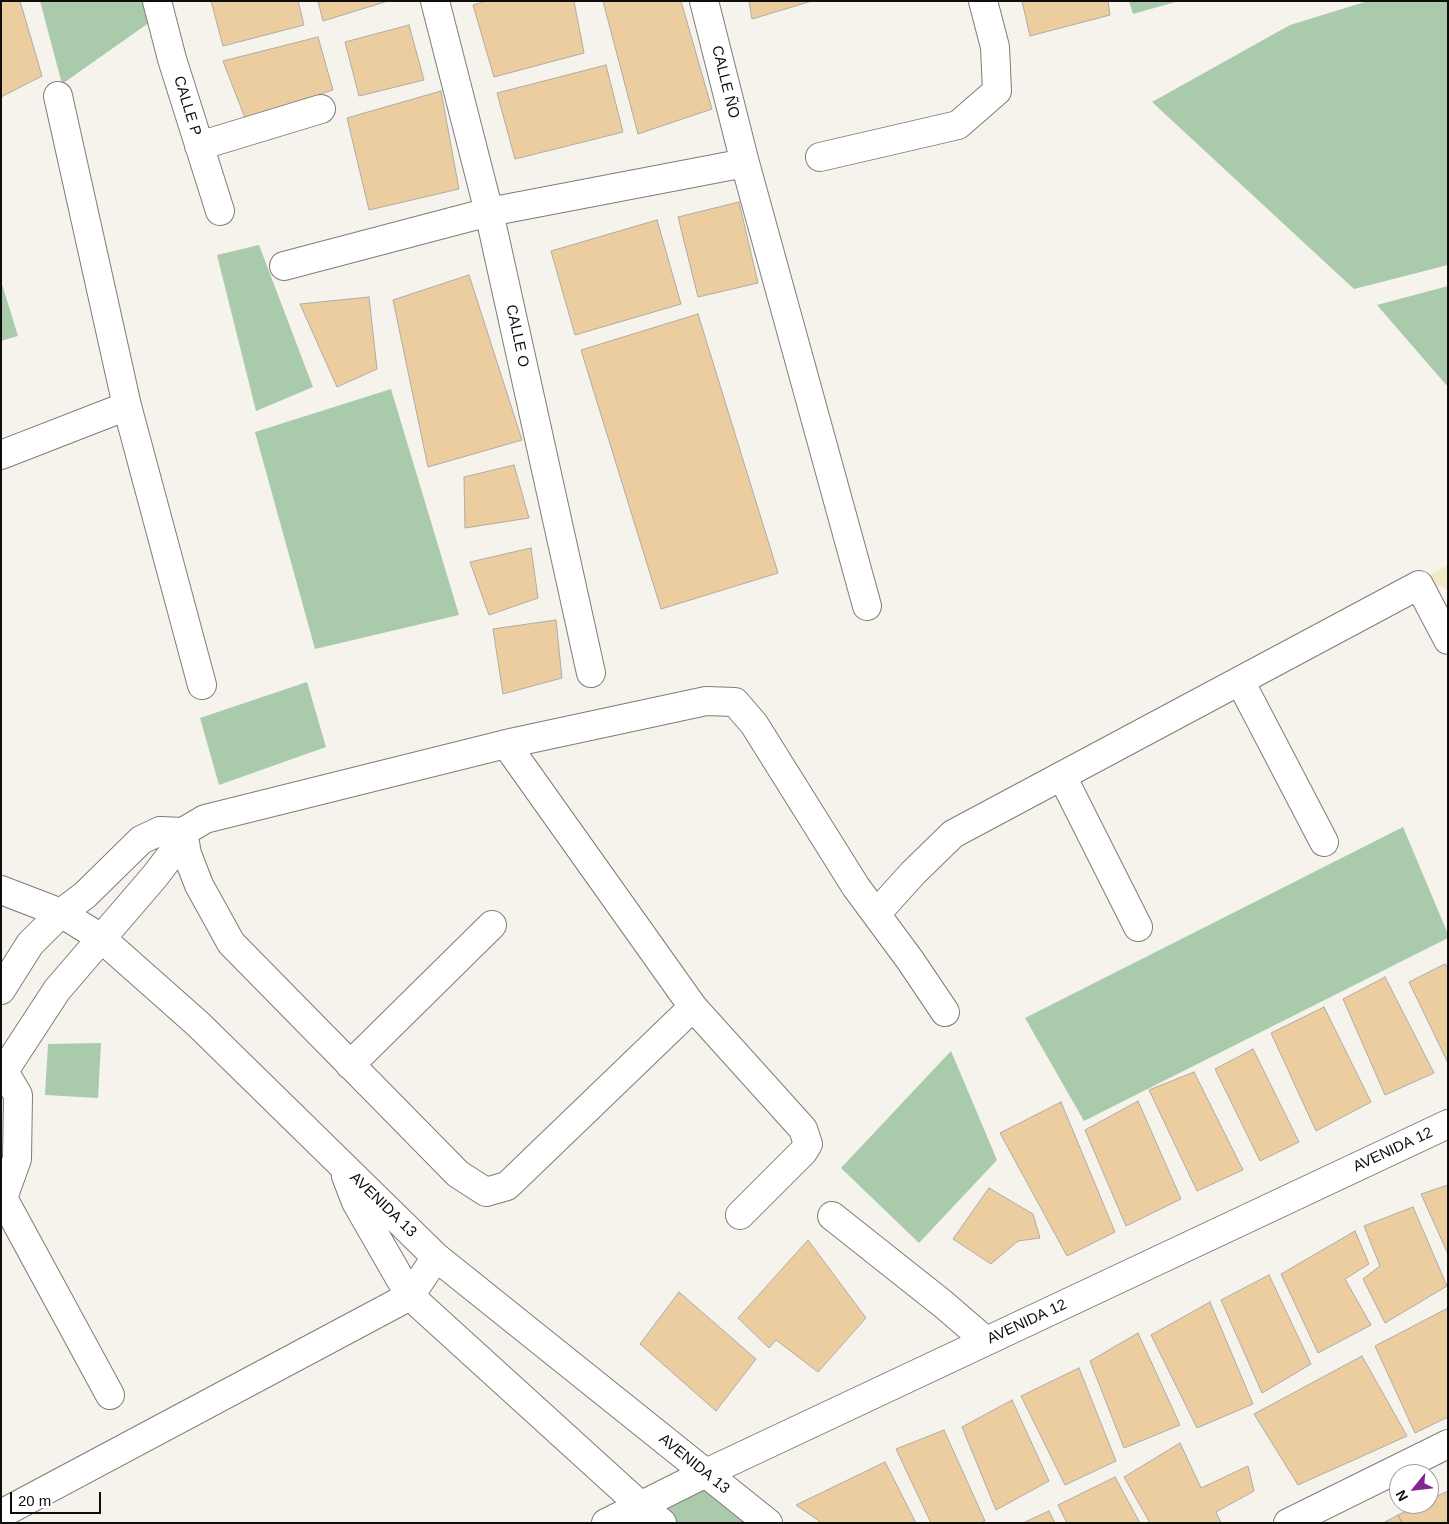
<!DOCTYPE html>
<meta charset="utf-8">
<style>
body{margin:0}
#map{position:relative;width:1449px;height:1524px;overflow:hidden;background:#f6f2ec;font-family:Helvetica,sans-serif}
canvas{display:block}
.frame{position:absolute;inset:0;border:2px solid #0f0e0c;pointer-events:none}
.north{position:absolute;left:1389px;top:1464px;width:50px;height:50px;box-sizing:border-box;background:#fff;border:1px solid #9f9f9e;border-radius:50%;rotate:241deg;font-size:14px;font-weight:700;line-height:20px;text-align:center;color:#0f0e0c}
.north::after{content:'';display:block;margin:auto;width:18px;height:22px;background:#832691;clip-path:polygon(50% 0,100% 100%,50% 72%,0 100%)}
.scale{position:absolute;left:10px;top:1492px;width:91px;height:22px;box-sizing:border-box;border:2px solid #0f0e0c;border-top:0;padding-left:6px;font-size:15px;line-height:18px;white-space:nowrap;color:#0f0e0c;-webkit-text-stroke:4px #fff;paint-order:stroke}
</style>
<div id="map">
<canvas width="1449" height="1524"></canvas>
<div class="frame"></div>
<div class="north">N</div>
<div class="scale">20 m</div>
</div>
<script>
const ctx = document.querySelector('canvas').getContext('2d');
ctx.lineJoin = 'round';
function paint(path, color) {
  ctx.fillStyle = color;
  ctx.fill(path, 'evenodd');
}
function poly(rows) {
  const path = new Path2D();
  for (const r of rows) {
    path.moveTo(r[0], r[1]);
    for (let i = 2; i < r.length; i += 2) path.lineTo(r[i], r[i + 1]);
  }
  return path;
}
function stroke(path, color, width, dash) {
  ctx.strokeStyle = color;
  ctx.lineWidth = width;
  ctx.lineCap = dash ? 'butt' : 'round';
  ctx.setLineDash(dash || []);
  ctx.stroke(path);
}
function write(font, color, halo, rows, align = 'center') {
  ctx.font = font + ' Helvetica,sans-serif';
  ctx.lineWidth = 5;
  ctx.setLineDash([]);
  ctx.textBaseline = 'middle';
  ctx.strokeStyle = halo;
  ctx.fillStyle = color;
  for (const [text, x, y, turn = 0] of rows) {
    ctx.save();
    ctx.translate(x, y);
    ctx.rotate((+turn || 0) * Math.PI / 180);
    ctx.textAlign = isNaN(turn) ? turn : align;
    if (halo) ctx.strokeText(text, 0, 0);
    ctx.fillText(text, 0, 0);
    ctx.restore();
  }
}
paint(poly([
 [40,1,144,1,150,22,62,84],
 [1129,1,1179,1,1133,14],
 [1368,1,1448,1,1448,265,1354,289,1152,102,1290,25],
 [259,245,313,387,256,411,217,255],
 [1,281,18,336,1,341],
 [1448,286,1448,387,1377,305],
 [391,389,459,615,315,649,255,432],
 [307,682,326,747,219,785,200,718],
 [1403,827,1448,934,1448,938,1084,1121,1025,1018],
 [101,1043,98,1098,45,1095,48,1044],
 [951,1051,997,1160,919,1243,841,1168],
 [705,1479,758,1523,669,1523,649,1507]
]), '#aacbab');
paint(poly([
 [1448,565,1448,589,1421,580]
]), '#f3e9c4');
const building = poly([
 [1,1,20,1,42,76,1,97,1,1],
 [211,1,298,1,304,25,223,46,211,1],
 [318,1,388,1,323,21,318,1],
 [486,1,574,1,584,53,494,77,473,5,486,1],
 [603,1,681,1,712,109,638,134,603,1],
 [749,1,812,1,752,19,749,1],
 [1022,1,1108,1,1110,15,1030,36,1022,1],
 [409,25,424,80,359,96,345,42,409,25],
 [318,37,333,90,245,118,223,61,318,37],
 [606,65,623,132,515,159,497,93,606,65],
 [441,91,459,189,369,210,347,118,441,91],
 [739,202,758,283,698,297,678,217,739,202],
 [657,220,681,304,575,335,551,251,657,220],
 [469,275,522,440,428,467,393,300,469,275],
 [369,297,377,369,337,387,300,304,369,297],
 [698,314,778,573,661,609,581,350,698,314],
 [514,465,529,518,465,528,464,477,514,465],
 [531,548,538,598,489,615,470,562,531,548],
 [556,620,562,678,503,694,493,629,556,620],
 [1445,964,1448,969,1448,1063,1409,982,1445,964],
 [1385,977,1434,1073,1385,1095,1343,999,1385,977],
 [1324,1007,1371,1102,1316,1131,1271,1033,1324,1007],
 [1253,1049,1299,1142,1260,1161,1215,1069,1253,1049],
 [1194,1072,1243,1170,1197,1191,1149,1090,1194,1072],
 [1138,1101,1181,1199,1126,1226,1085,1130,1138,1101],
 [1061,1102,1115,1232,1067,1256,1000,1133,1061,1102],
 [1448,1185,1448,1254,1421,1194,1448,1185],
 [989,1188,1033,1214,1040,1238,1018,1241,991,1264,953,1239,989,1188],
 [1413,1207,1447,1286,1385,1323,1363,1279,1380,1266,1364,1226,1413,1207],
 [1355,1231,1369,1264,1345,1279,1371,1325,1318,1353,1281,1274,1355,1231],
 [808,1240,866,1318,818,1372,776,1340,769,1348,738,1318,808,1240],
 [1269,1275,1311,1364,1262,1393,1221,1300,1269,1275],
 [679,1292,756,1359,716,1411,640,1344,679,1292],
 [1210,1302,1253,1404,1197,1428,1151,1335,1210,1302],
 [1448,1308,1448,1417,1415,1433,1375,1346,1448,1308],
 [1138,1333,1180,1425,1124,1448,1090,1361,1138,1333],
 [1362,1356,1407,1436,1298,1485,1254,1414,1362,1356],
 [1079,1368,1116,1461,1065,1485,1021,1396,1079,1368],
 [1012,1400,1049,1481,996,1510,962,1427,1012,1400],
 [944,1430,985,1521,979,1523,931,1523,896,1449,944,1430],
 [1180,1443,1201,1488,1248,1466,1254,1491,1216,1512,1221,1523,1150,1523,1124,1477,1180,1443],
 [885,1462,916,1523,822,1523,796,1505,885,1462],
 [1115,1477,1140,1523,1067,1523,1058,1505,1115,1477],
 [1448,1491,1448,1523,1402,1523,1398,1515,1421,1504,1429,1504,1429,1500,1448,1491],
 [1049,1511,1055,1523,1023,1523,1049,1511],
 [1398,1515,1402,1523,1383,1523,1398,1515]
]);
paint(building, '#eccda0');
stroke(building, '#afaba6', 1);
const minor = poly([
 [157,1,172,59,220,211],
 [435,1,489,212,591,673],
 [704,1,745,163,867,606],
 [58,96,127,406,202,685],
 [199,146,321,109],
 [820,157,958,125,997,91,995,47,983,1],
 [284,266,489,212,745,163],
 [1,455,127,406],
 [1240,681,1324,842],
 [506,744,693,1007,803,1129,808,1144,803,1152,740,1215],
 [1062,776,1138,927],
 [183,832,187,854,199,885,231,943,458,1174,486,1192,507,1186,693,1007],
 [1,890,61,913,101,938,198,1024,436,1257,768,1523],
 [876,914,913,873,953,834,1419,585,1448,640],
 [1,990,30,944,61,913,85,895,141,840,160,831,183,832],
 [350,1065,492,925],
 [1,1069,4,1071,18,1095,17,1159,3,1198,1,1199],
 [4,1071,57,990,155,876,171,855,183,832,205,819,506,744,706,701,735,702,754,724,856,887,910,960,945,1012],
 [346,1176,356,1202,410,1296,641,1506,662,1523],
 [3,1198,110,1395],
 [832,1216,943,1304,986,1341],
 [1,1514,410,1296,436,1257],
 [606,1523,706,1473,1448,1124],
 [1288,1523,1448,1444]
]);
stroke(minor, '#807c77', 30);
stroke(minor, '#fff', 28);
write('15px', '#0f0e0c', '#fff', [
 ["CALLE ÑO",725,82,76],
 ["CALLE P",187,106,73],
 ["CALLE O",517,336,78],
 ["AVENIDA 12",1393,1150,-25],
 ["AVENIDA 13",383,1205,44],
 ["AVENIDA 12",1027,1322,-25],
 ["AVENIDA 13",694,1464,39]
]);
</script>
